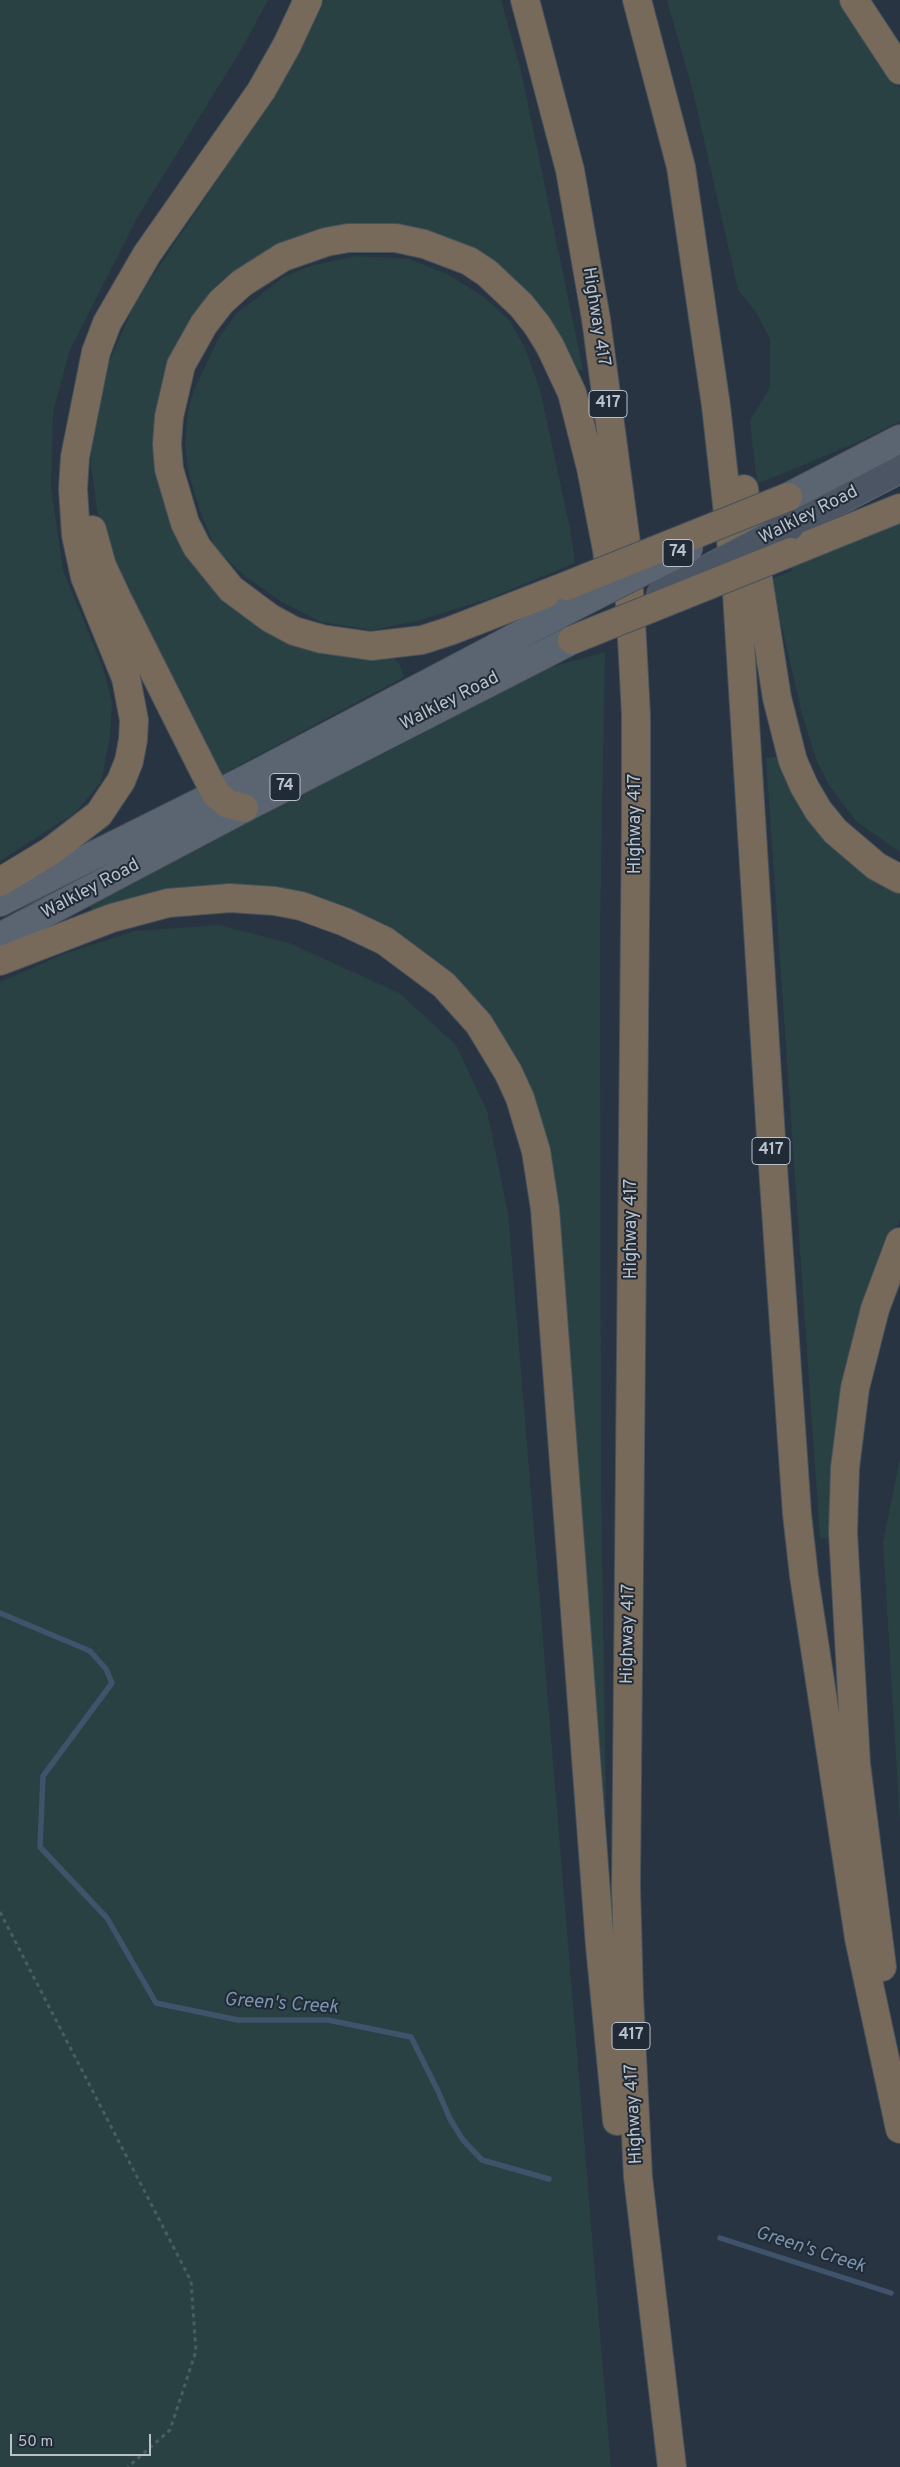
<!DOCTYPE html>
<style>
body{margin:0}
#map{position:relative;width:900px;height:2467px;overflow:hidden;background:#283442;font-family:Overpass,sans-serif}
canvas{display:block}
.scale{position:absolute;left:10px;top:2434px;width:141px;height:22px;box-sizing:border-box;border:2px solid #b9c1cb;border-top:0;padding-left:6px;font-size:15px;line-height:18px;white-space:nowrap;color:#b9c1cb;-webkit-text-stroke:4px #212b37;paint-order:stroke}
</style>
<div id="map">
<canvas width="900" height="2467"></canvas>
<div class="scale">50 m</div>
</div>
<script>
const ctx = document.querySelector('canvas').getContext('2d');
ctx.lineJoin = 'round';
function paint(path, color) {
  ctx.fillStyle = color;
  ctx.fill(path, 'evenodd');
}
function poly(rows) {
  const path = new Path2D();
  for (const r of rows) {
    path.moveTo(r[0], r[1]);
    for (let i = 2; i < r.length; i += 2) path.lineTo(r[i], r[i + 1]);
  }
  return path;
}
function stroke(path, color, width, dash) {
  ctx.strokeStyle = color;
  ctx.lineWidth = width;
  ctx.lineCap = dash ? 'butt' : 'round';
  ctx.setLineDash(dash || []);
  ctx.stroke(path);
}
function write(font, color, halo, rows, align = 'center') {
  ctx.font = font + ' Overpass,sans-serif';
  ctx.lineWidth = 4;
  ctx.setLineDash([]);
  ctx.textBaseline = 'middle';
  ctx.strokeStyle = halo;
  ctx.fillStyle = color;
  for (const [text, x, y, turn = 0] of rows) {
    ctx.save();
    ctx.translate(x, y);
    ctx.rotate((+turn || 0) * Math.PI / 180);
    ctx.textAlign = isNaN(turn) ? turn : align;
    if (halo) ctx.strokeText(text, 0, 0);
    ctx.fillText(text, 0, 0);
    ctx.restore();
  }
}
paint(poly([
 [0,0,268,0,241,50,137,218,70,350,53,411,51,488,63,570,103,668,112,703,110,737,101,782,76,812,0,861],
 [317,0,501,0,521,71,583,370,572,370,545,322,399,227,228,280,159,448,239,608,393,658,399,663,404,677,221,775,107,551,97,509,91,464,93,431,100,389,108,364,136,301,220,176],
 [667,0,840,0,881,65,900,88,900,421,856,443,757,484,750,421,770,387,770,339,756,312,738,290,693,91],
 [356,256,409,259,447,274,484,297,510,321,525,348,540,390,570,528,575,563,488,599,417,621,372,630,321,622,282,602,246,577,216,549,200,511,189,474,185,444,188,411,194,390,218,339,236,314,282,278,310,266],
 [900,516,900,852,857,822,830,787,816,759,801,710,771,579,792,571,792,566],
 [605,652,600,931,601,1475,606,1812,599,1813,560,1299,499,1032,330,903,95,915,89,904,124,884,395,748,548,668],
 [781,756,810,819,840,854,865,874,900,892,900,1219,882,1258,836,1538,820,1539,766,758],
 [219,925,289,943,399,993,456,1045,487,1111,508,1213,611,2467,0,2467,0,982,64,954,135,931],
 [900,1459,900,1824,883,1542]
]), '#2a4143');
stroke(poly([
 [0,1613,90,1651,106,1669,112,1683,43,1776,40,1847,107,1918,156,2003,238,2020,328,2020,411,2037,438,2091,450,2119,463,2140,482,2160,549,2179],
 [720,2238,891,2293]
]), '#3f536a', 5.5);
const secondary = poly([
 [790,526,900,469]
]);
const primary = poly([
 [788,497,900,439],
 [0,902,247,779,569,609],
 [0,937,244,808,572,640]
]);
const highway = poly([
 [525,0,570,170,596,319,626,543,632,639,636,715,636,816,626,1887,629,1995,638,2177,672,2467],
 [637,0,681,167,716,406,737,594,771,1138,797,1514,804,1576,859,1938,900,2129],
 [854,0,900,70],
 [744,489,777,698,793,761,804,786,818,810,835,831,876,866,900,879],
 [92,530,102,566,117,598,206,775,216,794,228,804,244,808],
 [791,552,900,508],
 [566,586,450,631,422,640,371,646,322,639,294,631,270,618,231,589,197,547,185,523,169,469,167,444,169,417,181,365,204,324,221,302,242,283,283,257,326,242,348,238,396,238,424,244,469,261,487,273,521,305,537,325,550,346,572,393,591,468,607,550,611,587],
 [0,882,51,851,99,814,121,781,129,761,133,740,134,720,126,678,85,577,76,535,73,489,75,457,96,352,107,323,147,254,261,91,287,45,308,0],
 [0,961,112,918,168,903,230,898,275,901,301,906,345,922,385,941,444,985,479,1024,508,1072,520,1098,536,1151,545,1209,600,1946,617,2121],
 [882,1967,856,1764,843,1532,845,1468,855,1388,875,1309,900,1242]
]);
stroke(secondary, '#5a646f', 30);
stroke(primary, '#464f5b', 30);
stroke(highway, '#47515c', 30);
stroke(poly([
 [0,1912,191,2281,196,2351,170,2430,128,2467]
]), '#485e5f', 3, [4, 4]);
stroke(secondary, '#4b5564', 28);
stroke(primary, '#5b6571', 28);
stroke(highway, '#776a5a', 28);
const secondaryBridge = poly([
 [660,594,790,526]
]);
const primaryBridge = poly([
 [569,609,689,548]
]);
const highwayBridge = poly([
 [566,586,788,497],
 [572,640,791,552]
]);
stroke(secondaryBridge, '#5a646f', 30, []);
stroke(primaryBridge, '#464f5b', 30, []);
stroke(highwayBridge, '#47515c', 30, []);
stroke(secondaryBridge, '#4b5564', 28);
stroke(primaryBridge, '#5b6571', 28);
stroke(highwayBridge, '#776a5a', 28);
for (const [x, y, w] of [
 [608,404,38],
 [678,553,30],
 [285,787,30],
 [771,1151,38],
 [631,2036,38]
]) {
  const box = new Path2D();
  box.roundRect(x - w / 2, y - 13.5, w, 27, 4);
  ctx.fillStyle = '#212b37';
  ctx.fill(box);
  stroke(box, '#b9c1cb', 1);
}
write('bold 16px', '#b9c1cb', null, [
 ["417",608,404],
 ["74",678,553],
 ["74",285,787],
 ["417",771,1151],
 ["417",631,2036]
]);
write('18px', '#b9c1cb', '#212b37', [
 ["Highway 417",595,317,81],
 ["Walkley Road",809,516,-27],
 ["Walkley Road",450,702,-27],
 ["Highway 417",636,824,-90],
 ["Walkley Road",91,890,-28],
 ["Highway 417",632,1229,-90],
 ["Highway 417",629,1634,-89],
 ["Highway 417",635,2114,-93]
]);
write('italic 19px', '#7b93ac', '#212b37', [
 ["Green's Creek",281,2005,4],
 ["Green's Creek",810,2251,18]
]);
</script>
